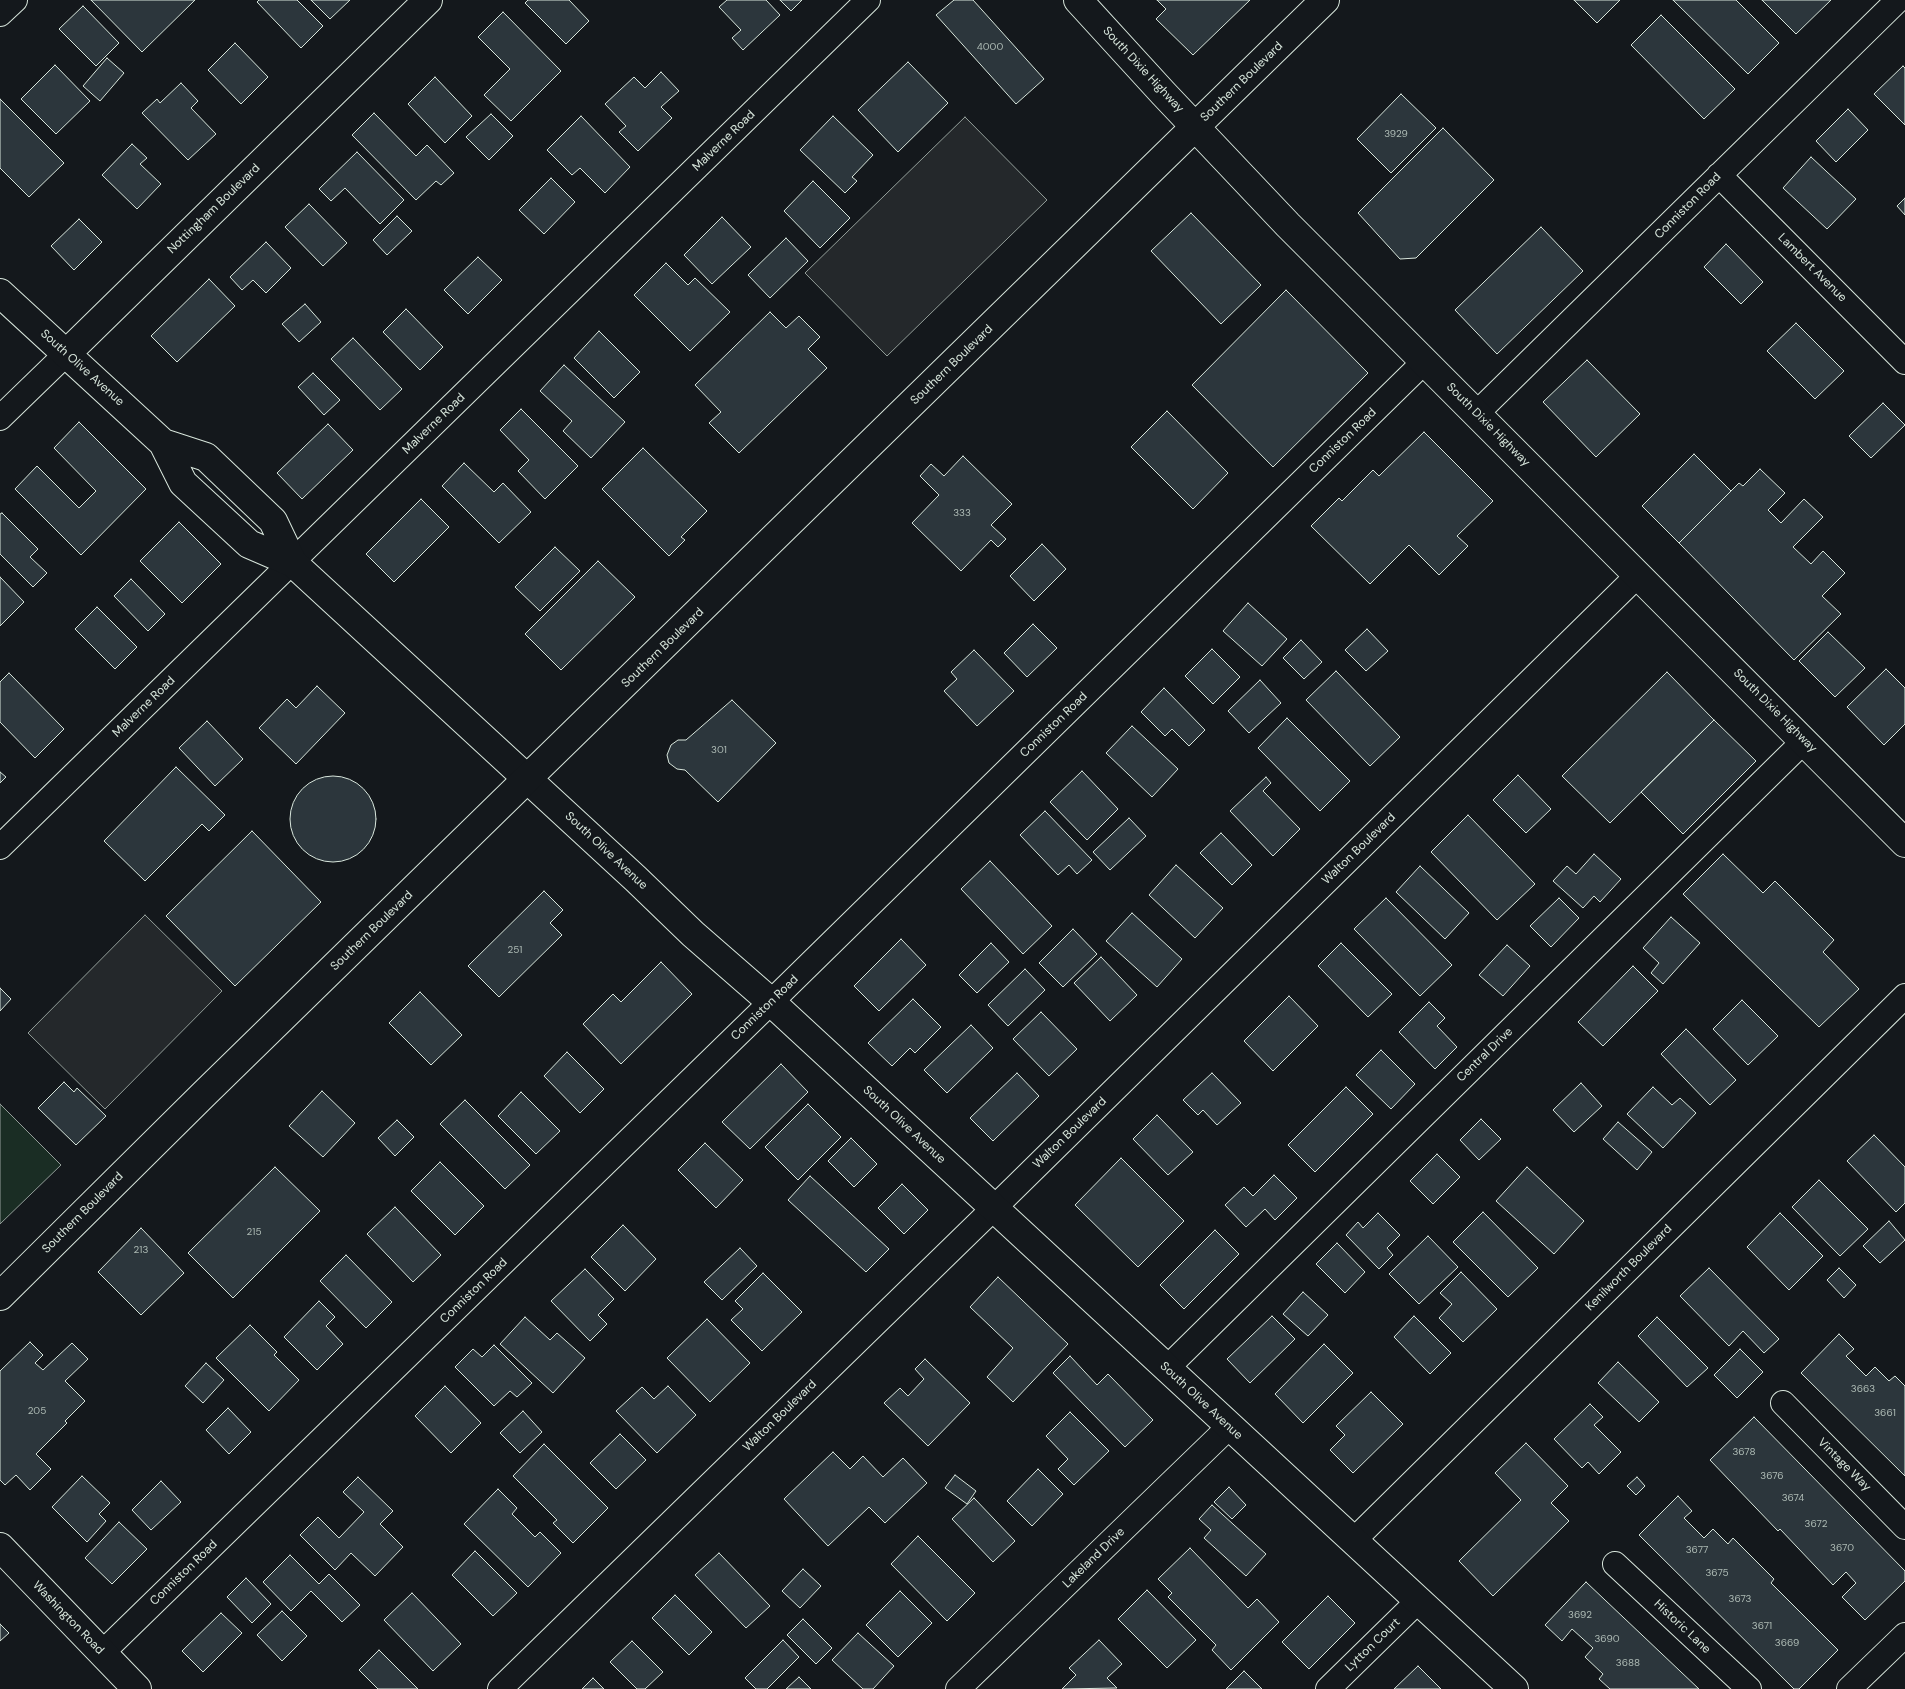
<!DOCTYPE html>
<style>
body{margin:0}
canvas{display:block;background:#14181c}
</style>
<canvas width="1905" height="1689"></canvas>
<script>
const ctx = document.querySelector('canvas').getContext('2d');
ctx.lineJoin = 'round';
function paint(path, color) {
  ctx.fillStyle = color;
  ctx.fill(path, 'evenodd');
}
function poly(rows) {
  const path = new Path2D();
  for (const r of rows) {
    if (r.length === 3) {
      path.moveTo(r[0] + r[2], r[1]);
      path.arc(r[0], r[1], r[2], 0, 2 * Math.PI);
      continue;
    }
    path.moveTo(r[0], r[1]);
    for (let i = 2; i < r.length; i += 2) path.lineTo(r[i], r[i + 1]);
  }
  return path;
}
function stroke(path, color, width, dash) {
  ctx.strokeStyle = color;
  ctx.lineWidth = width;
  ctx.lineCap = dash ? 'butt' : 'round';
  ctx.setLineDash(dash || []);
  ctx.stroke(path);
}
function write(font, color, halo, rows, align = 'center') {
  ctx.font = font + ' "DM Sans",sans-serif';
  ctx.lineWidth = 4;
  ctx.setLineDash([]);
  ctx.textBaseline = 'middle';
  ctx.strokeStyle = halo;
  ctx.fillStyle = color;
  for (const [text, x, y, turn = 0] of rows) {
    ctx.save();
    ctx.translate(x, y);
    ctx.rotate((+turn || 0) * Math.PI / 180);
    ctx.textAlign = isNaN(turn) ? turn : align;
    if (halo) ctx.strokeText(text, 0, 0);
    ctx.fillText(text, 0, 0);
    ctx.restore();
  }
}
const green = poly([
 [0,1104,61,1165,0,1224,0,1104]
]);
paint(green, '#1a2d24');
stroke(green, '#939e99', 1);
const parking = poly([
 [965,117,1047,200,887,356,805,273,965,117],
 [145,915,222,991,105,1109,28,1033,145,915]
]);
paint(parking, '#24282b');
stroke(parking, '#939e99', 1);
const building = poly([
 [91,0,195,0,142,52,91,0],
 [259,0,297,0,323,26,301,48,257,2,259,0],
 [311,0,350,0,330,19,311,0],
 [528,0,569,0,589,21,566,44,525,3,528,0],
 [727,0,766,0,780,15,743,50,732,38,741,30,719,7,727,0],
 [780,0,802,0,791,11,780,0],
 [954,0,973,0,1044,79,1016,104,936,15,954,0],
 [1157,0,1250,0,1193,55,1156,19,1166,9,1157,0],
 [1574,0,1620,0,1597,23,1574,0],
 [1673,0,1736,0,1779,43,1748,74,1673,0],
 [1762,0,1831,0,1796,34,1762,0],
 [83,6,119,43,96,66,59,29,83,6],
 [503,12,561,71,511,121,484,95,510,69,478,37,503,12],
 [1661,15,1735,89,1704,119,1631,45,1661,15],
 [235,43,268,77,241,104,208,70,235,43],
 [107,58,124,73,100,101,83,86,107,58],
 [908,62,948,103,898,152,858,110,908,62],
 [55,65,90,101,56,134,21,99,55,65],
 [1903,66,1905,68,1905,125,1874,94,1903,66],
 [661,72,679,91,661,107,672,118,638,151,619,132,626,126,605,104,634,77,645,88,661,72],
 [435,77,472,116,445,143,408,104,435,77],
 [181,83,198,101,191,108,216,134,188,160,142,113,157,99,160,103,181,83],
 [1401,94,1436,128,1391,173,1357,139,1401,94],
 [0,99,64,163,29,197,0,168,0,99],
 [1848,109,1868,130,1836,162,1816,141,1848,109],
 [374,113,416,156,427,145,454,173,441,185,436,181,416,200,352,135,374,113],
 [491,114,513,136,489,160,466,137,491,114],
 [581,116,630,167,605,193,580,168,572,175,547,150,581,116],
 [833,116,873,155,852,177,857,181,845,193,800,150,833,116],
 [1443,128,1494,180,1416,258,1400,259,1358,213,1443,128],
 [132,144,147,158,140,164,161,184,137,209,102,175,132,144],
 [357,152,404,200,380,224,345,188,331,201,319,189,357,152],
 [1811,157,1856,199,1827,229,1783,188,1811,157],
 [551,178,575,202,544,234,519,210,551,178],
 [813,181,850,218,820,248,784,211,813,181],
 [1905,198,1905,215,1897,206,1905,198],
 [309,204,347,243,323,266,285,227,309,204],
 [1191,213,1261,285,1221,324,1151,251,1191,213],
 [397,216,412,231,387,255,373,240,397,216],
 [722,217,751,247,712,284,684,255,722,217],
 [79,219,102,242,74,270,51,246,79,219],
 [1541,227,1583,271,1497,354,1455,310,1541,227],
 [786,238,808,261,770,298,748,275,786,238],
 [266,242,291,268,266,293,253,280,242,290,230,277,266,242],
 [1726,244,1763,282,1741,304,1704,267,1726,244],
 [478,257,502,280,468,314,444,290,478,257],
 [666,263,688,285,695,278,730,312,690,351,634,295,666,263],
 [209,279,235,306,177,362,151,336,209,279],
 [1286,290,1368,373,1273,467,1192,385,1286,290],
 [305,304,321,322,299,342,282,324,305,304],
 [406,309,443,347,420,370,383,332,406,309],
 [770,312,786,328,799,316,820,337,808,349,827,368,739,453,709,423,721,412,695,385,770,312],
 [1796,323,1844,371,1815,399,1767,351,1796,323],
 [599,331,640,372,614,398,574,358,599,331],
 [353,338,402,389,380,410,331,359,353,338],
 [1587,360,1640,414,1596,457,1543,402,1587,360],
 [564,365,625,422,591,458,563,431,572,421,540,391,564,365],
 [313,373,340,400,324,415,298,387,313,373],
 [1883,403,1905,425,1871,458,1849,436,1883,403],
 [521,409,578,466,545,499,518,471,529,460,500,430,521,409],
 [1167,411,1228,473,1193,509,1131,447,1167,411],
 [79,422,146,489,81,555,15,489,37,466,79,508,96,491,54,448,79,422],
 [328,424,353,450,302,499,277,473,328,424],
 [1424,432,1493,501,1457,536,1468,546,1439,575,1409,545,1370,584,1311,526,1339,498,1342,501,1373,470,1379,476,1424,432],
 [643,448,707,511,681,537,685,540,669,556,602,489,643,448],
 [1694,454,1731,491,1679,543,1642,506,1694,454],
 [963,456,1012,504,991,525,1006,539,998,547,991,540,961,571,912,523,939,495,920,476,931,464,944,476,963,456],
 [464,463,494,492,503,483,531,512,499,543,442,486,464,463],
 [1760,469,1785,493,1768,510,1781,523,1804,499,1823,517,1793,547,1811,564,1823,551,1845,573,1822,596,1841,614,1794,660,1679,543,1739,483,1743,486,1760,469],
 [421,499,449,527,394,582,366,554,421,499],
 [2,513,38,549,30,557,47,573,33,587,0,554,0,514,2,513],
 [179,522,221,564,182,603,140,561,179,522],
 [1042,544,1066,569,1034,601,1010,576,1042,544],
 [555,547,580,571,540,611,515,587,555,547],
 [598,561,635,597,561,670,525,634,598,561],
 [0,577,24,602,0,626,0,577],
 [131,579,165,614,148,631,114,596,131,579],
 [1248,603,1287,639,1262,666,1223,631,1248,603],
 [97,607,137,647,115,669,75,629,97,607],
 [1033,624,1057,648,1027,677,1004,653,1033,624],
 [1367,629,1388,651,1366,671,1345,650,1367,629],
 [1828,632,1865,668,1835,697,1799,661,1828,632],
 [1301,640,1322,662,1304,679,1283,658,1301,640],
 [1212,649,1240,677,1213,704,1185,676,1212,649],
 [974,650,1014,691,977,726,944,691,957,679,951,672,974,650],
 [1886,669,1905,688,1905,724,1884,745,1847,707,1886,669],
 [1336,671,1400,737,1370,766,1306,700,1336,671],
 [1667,672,1714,720,1610,823,1562,776,1667,672],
 [9,673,64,729,35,758,0,722,0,682,9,673],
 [1260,680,1281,703,1249,733,1228,711,1260,680],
 [317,686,345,713,296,764,259,728,287,699,296,708,317,686],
 [1164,688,1205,730,1189,746,1172,729,1165,736,1141,712,1164,688],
 [732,700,776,743,718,802,685,770,677,769,669,763,667,755,671,745,678,740,686,740,732,700],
 [1287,718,1350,781,1320,811,1258,748,1287,718],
 [1714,720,1756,761,1683,834,1641,792,1714,720],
 [207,721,243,759,215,786,179,748,207,721],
 [1132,726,1178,769,1152,797,1106,753,1132,726],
 [176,767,225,815,209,831,202,824,145,881,104,841,176,767],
 [1082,771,1118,809,1087,840,1050,802,1082,771],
 [0,772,6,777,0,783,0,772],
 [1518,775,1551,809,1526,833,1493,800,1518,775],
 [333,819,43],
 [1266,777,1271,783,1263,791,1300,829,1273,856,1230,811,1266,777],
 [1045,811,1092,860,1077,874,1069,865,1058,875,1020,835,1045,811],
 [1468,815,1535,884,1497,920,1431,852,1468,815],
 [1129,818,1146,836,1110,870,1093,852,1129,818],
 [252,831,321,902,235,986,166,916,252,831],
 [1221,833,1252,865,1232,885,1200,853,1221,833],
 [1594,854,1621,879,1600,902,1594,896,1583,908,1553,881,1567,866,1576,874,1594,854],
 [1723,854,1763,893,1775,881,1834,940,1823,952,1859,989,1819,1027,1683,894,1723,854],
 [990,861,1052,926,1023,954,961,889,990,861],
 [1176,865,1223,908,1195,938,1149,895,1176,865],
 [1420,866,1469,913,1445,939,1396,892,1420,866],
 [544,891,563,910,550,923,562,935,499,997,468,966,544,891],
 [1386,898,1452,965,1420,996,1354,929,1386,898],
 [1559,898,1579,918,1551,947,1530,926,1559,898],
 [1132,913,1182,959,1157,987,1106,941,1132,913],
 [1671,917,1700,943,1663,984,1651,973,1659,963,1643,948,1671,917],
 [1073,929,1097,954,1063,987,1039,963,1073,929],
 [901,939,926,965,879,1011,854,986,901,939],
 [991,943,1009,962,977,993,959,975,991,943],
 [1341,943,1392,994,1368,1017,1318,966,1341,943],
 [1507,945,1530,966,1503,996,1479,975,1507,945],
 [1101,957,1137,995,1110,1021,1074,983,1101,957],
 [661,962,692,994,621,1064,583,1024,613,994,621,1002,661,962],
 [1633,966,1658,991,1603,1046,1578,1022,1633,966],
 [1025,969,1045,990,1008,1026,988,1005,1025,969],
 [0,988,11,999,0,1011,0,988],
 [420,992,462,1035,431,1065,389,1023,420,992],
 [1289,996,1318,1026,1273,1071,1244,1041,1289,996],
 [913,999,941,1027,915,1053,910,1048,892,1066,868,1043,913,999],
 [1742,1000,1778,1036,1748,1065,1713,1029,1742,1000],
 [1429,1002,1445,1018,1437,1026,1457,1047,1435,1069,1399,1032,1429,1002],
 [1041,1012,1077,1049,1049,1076,1013,1039,1041,1012],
 [971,1025,993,1048,947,1093,924,1070,971,1025],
 [1686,1029,1736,1080,1710,1105,1661,1054,1686,1029],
 [1381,1050,1415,1084,1391,1109,1356,1075,1381,1050],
 [567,1052,604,1089,580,1113,544,1076,567,1052],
 [781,1064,808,1092,750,1149,722,1122,781,1064],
 [1017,1073,1039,1096,993,1141,970,1118,1017,1073],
 [1212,1073,1241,1103,1217,1125,1203,1110,1198,1115,1183,1100,1212,1073],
 [64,1082,74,1092,77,1088,106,1116,76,1145,38,1108,64,1082],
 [1581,1083,1602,1106,1574,1132,1553,1110,1581,1083],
 [1346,1087,1373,1114,1315,1172,1288,1145,1346,1087],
 [1653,1087,1672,1105,1680,1098,1696,1113,1663,1148,1627,1114,1653,1087],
 [322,1091,355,1123,323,1157,289,1126,322,1091],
 [521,1092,560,1131,536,1154,498,1116,521,1092],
 [465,1100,530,1165,505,1189,440,1124,465,1100],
 [808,1104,841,1137,798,1180,765,1147,808,1104],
 [1157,1115,1193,1152,1168,1175,1133,1139,1157,1115],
 [1481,1119,1501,1139,1479,1160,1460,1140,1481,1119],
 [397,1120,414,1137,395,1156,378,1138,397,1120],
 [1618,1122,1652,1152,1637,1170,1603,1139,1618,1122],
 [1874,1135,1905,1167,1905,1203,1896,1212,1847,1161,1874,1135],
 [851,1138,877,1164,854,1187,828,1161,851,1138],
 [705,1143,743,1180,716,1208,678,1170,705,1143],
 [1437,1154,1460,1177,1433,1204,1410,1181,1437,1154],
 [1121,1158,1184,1221,1138,1267,1075,1205,1121,1158],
 [440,1162,484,1206,455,1235,411,1191,440,1162],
 [275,1167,320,1211,233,1298,188,1253,275,1167],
 [1527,1167,1584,1221,1554,1254,1496,1201,1527,1167],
 [1274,1175,1297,1198,1275,1220,1265,1209,1246,1227,1225,1205,1244,1187,1253,1196,1274,1175],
 [810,1176,889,1249,866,1272,788,1200,810,1176],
 [1819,1180,1868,1229,1840,1256,1792,1207,1819,1180],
 [902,1184,928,1210,904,1234,878,1208,902,1184],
 [395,1207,441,1255,413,1282,367,1234,395,1207],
 [1483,1212,1538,1268,1508,1297,1453,1242,1483,1212],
 [1378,1213,1400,1235,1387,1248,1393,1255,1379,1269,1346,1235,1358,1222,1363,1228,1378,1213],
 [1780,1213,1823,1256,1789,1290,1747,1247,1780,1213],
 [1889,1221,1905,1240,1880,1263,1863,1246,1889,1221],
 [623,1225,656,1259,625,1291,591,1257,623,1225],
 [141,1228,184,1273,141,1315,98,1272,141,1228],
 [1215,1230,1239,1254,1184,1309,1160,1285,1215,1230],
 [1428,1236,1458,1267,1419,1304,1389,1274,1428,1236],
 [1337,1243,1365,1272,1345,1293,1316,1264,1337,1243],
 [740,1248,757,1266,722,1300,704,1282,740,1248],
 [346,1255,392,1302,366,1328,320,1281,346,1255],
 [1709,1268,1779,1339,1764,1353,1743,1331,1729,1346,1680,1296,1709,1268],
 [1839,1268,1856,1285,1844,1298,1827,1280,1839,1268],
 [585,1269,614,1299,598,1315,607,1324,590,1341,551,1301,585,1269],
 [1461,1272,1497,1309,1463,1342,1439,1318,1452,1304,1440,1293,1461,1272],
 [763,1273,802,1312,762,1351,731,1320,743,1309,735,1301,763,1273],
 [998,1277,1068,1344,1013,1402,987,1377,1013,1348,970,1307,998,1277],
 [1303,1292,1328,1315,1308,1336,1283,1314,1303,1292],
 [319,1301,335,1317,326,1326,343,1344,317,1370,284,1337,319,1301],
 [1272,1316,1295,1339,1250,1383,1227,1359,1272,1316],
 [1414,1316,1451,1353,1430,1374,1394,1337,1414,1316],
 [525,1317,550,1340,557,1333,585,1358,553,1393,500,1344,525,1317],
 [1657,1317,1708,1368,1687,1387,1638,1336,1657,1317],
 [707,1319,750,1363,710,1402,667,1358,707,1319],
 [250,1325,277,1352,274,1355,299,1380,269,1411,216,1358,250,1325],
 [1839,1334,1854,1349,1846,1356,1866,1376,1875,1367,1889,1381,1895,1376,1905,1386,1905,1476,1801,1373,1839,1334],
 [30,1342,43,1355,35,1363,43,1370,72,1343,88,1359,65,1381,85,1401,65,1421,67,1423,36,1454,51,1469,30,1490,16,1475,5,1485,0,1480,0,1371,30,1342],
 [1324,1344,1353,1373,1303,1423,1275,1394,1324,1344],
 [494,1345,532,1383,517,1397,510,1391,494,1406,455,1367,473,1349,482,1357,494,1345],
 [1740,1349,1763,1372,1737,1398,1714,1375,1740,1349],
 [1070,1356,1097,1385,1108,1374,1153,1420,1125,1447,1053,1373,1070,1356],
 [925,1359,970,1403,928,1446,884,1403,900,1388,908,1396,924,1379,915,1369,925,1359],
 [1618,1362,1659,1402,1639,1422,1598,1383,1618,1362],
 [206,1363,224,1380,203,1403,185,1386,206,1363],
 [445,1386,481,1423,451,1453,415,1416,445,1386],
 [668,1386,696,1415,657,1453,616,1411,642,1387,654,1399,668,1386],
 [1371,1392,1403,1424,1353,1473,1330,1450,1345,1435,1336,1426,1371,1392],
 [1590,1404,1603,1417,1594,1425,1621,1452,1599,1474,1588,1462,1582,1468,1554,1439,1590,1404],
 [228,1408,251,1432,229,1454,206,1430,228,1408],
 [523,1411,542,1432,520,1453,500,1433,523,1411],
 [1070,1412,1109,1451,1074,1485,1058,1469,1068,1459,1046,1436,1070,1412],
 [1754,1417,1905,1571,1905,1581,1865,1620,1842,1597,1856,1583,1846,1572,1833,1585,1780,1529,1778,1531,1710,1460,1754,1417],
 [620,1434,646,1460,616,1489,590,1463,620,1434],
 [1526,1443,1568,1486,1551,1503,1569,1521,1493,1596,1459,1561,1521,1500,1495,1473,1526,1443],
 [544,1444,608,1508,573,1543,553,1523,557,1520,513,1476,544,1444],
 [833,1452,850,1469,863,1456,883,1477,903,1458,927,1483,885,1523,869,1507,828,1546,784,1499,833,1452],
 [1038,1469,1063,1494,1032,1526,1007,1501,1038,1469],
 [955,1475,976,1491,967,1504,945,1488,955,1475],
 [82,1476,110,1503,99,1514,106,1521,87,1542,52,1507,82,1476],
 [358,1477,393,1511,380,1524,403,1547,375,1576,351,1553,335,1570,300,1535,318,1517,339,1538,364,1512,343,1492,358,1477],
 [1637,1477,1645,1486,1636,1495,1627,1486,1637,1477],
 [161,1481,181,1502,151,1530,132,1510,161,1481],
 [1229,1487,1246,1505,1232,1519,1214,1502,1229,1487],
 [498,1489,517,1508,512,1514,535,1537,540,1532,561,1553,528,1587,464,1524,498,1489],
 [1678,1496,1692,1511,1684,1518,1704,1538,1713,1529,1728,1544,1733,1538,1774,1579,1771,1583,1838,1650,1799,1689,1794,1689,1639,1535,1678,1496],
 [974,1498,1015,1541,993,1562,952,1519,974,1498],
 [1212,1505,1266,1554,1246,1576,1204,1538,1211,1530,1199,1519,1212,1505],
 [119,1522,147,1549,112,1584,85,1558,119,1522],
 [918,1536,975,1593,947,1621,891,1564,918,1536],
 [1190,1548,1248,1608,1257,1599,1279,1622,1231,1670,1212,1650,1216,1645,1168,1597,1172,1593,1158,1579,1190,1548],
 [475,1551,517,1593,493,1616,452,1575,475,1551],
 [719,1553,770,1606,746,1628,695,1575,719,1553],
 [290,1555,319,1584,329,1574,360,1605,342,1622,311,1591,291,1611,263,1582,290,1555],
 [803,1569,821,1586,800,1608,782,1591,803,1569],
 [246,1578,271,1604,252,1623,227,1597,246,1578],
 [1586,1582,1699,1689,1610,1689,1599,1679,1603,1674,1585,1657,1593,1648,1572,1629,1562,1641,1545,1625,1586,1582],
 [1147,1590,1196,1640,1167,1668,1118,1619,1147,1590],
 [900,1591,932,1623,898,1657,866,1625,900,1591],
 [412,1593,461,1644,433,1671,384,1620,412,1593],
 [675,1595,712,1632,689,1655,652,1618,675,1595],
 [1328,1596,1355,1623,1309,1669,1282,1642,1328,1596],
 [282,1611,307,1636,282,1661,257,1635,282,1611],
 [221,1613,242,1633,203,1672,182,1651,221,1613],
 [803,1619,832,1648,816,1664,787,1635,803,1619],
 [0,1624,9,1633,0,1641,0,1624],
 [858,1633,894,1666,873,1689,863,1689,832,1660,858,1633],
 [783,1640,799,1657,767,1689,756,1689,745,1678,783,1640],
 [1099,1640,1122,1664,1107,1678,1117,1688,1062,1689,1076,1675,1069,1668,1099,1640],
 [632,1641,663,1672,645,1689,637,1689,610,1662,632,1641],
 [379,1650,418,1689,378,1689,359,1670,379,1650],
 [1418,1666,1441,1689,1394,1689,1418,1666],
 [1244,1671,1262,1689,1226,1689,1244,1671],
 [799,1677,811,1689,786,1689,799,1677],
 [593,1678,604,1689,582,1689,593,1678]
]);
paint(building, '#2c363c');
stroke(building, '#d8e6dc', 1);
const minor = poly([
 [0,14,15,0],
 [1719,175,1905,362],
 [1477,413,1898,0],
 [0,418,66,354],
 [0,847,868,0],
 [1166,1369,1804,741],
 [1783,1403,1905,1527],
 [1353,1541,1905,996],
 [1615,1564,1749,1689],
 [102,1653,771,1002,1425,361],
 [500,1689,994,1208,1638,575],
 [958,1689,1229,1427],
 [1328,1689,1418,1601],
 [1849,1689,1905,1635]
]);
const tertiary = poly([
 [0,293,163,443,183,483,249,544,293,563,636,879,693,934,771,1002,994,1208,1514,1689],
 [66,354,428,0],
 [163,443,206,457,273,521,293,563],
 [0,1547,137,1689]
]);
const primary = poly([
 [1078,0,1163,93,1288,225,1905,843],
 [0,1296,204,1094,1325,0]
]);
stroke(minor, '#d8e6dc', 26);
stroke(tertiary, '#d8e6dc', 30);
stroke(primary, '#d8e6dc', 30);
stroke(minor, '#14181c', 24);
stroke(tertiary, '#14181c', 28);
stroke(primary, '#14181c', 28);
write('10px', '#adbab4', null, [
 ["4000",990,47],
 ["3929",1396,134],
 ["333",962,513],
 ["301",719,750],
 ["251",515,950],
 ["215",254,1232],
 ["213",141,1250],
 ["3663",1863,1389],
 ["205",37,1411],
 ["3661",1885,1413],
 ["3678",1744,1452],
 ["3676",1772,1476],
 ["3674",1793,1498],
 ["3672",1816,1524],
 ["3670",1842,1548],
 ["3677",1697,1550],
 ["3675",1717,1573],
 ["3673",1740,1599],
 ["3692",1580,1615],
 ["3671",1762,1626],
 ["3690",1607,1639],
 ["3669",1787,1643],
 ["3688",1628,1663]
]);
write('12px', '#d8e6dc', '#14181c', [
 ["South Dixie Highway",1143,70,47],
 ["Southern Boulevard",1242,82,-44],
 ["Malverne Road",724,141,-44],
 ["Conniston Road",1688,206,-45],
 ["Nottingham Boulevard",214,209,-44],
 ["Lambert Avenue",1812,268,45],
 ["Southern Boulevard",952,365,-44],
 ["South Olive Avenue",82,368,42],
 ["Malverne Road",434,424,-44],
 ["South Dixie Highway",1488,425,45],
 ["Conniston Road",1343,441,-44],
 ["Southern Boulevard",663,648,-44],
 ["Malverne Road",144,707,-44],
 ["South Dixie Highway",1775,711,45],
 ["Conniston Road",1054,725,-44],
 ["Walton Boulevard",1359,849,-44],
 ["South Olive Avenue",606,851,43],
 ["Southern Boulevard",372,931,-44],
 ["Conniston Road",765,1008,-44],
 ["Central Drive",1485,1055,-44],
 ["South Olive Avenue",904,1125,43],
 ["Walton Boulevard",1070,1133,-44],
 ["Southern Boulevard",83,1213,-45],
 ["Kenilworth Boulevard",1629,1268,-45],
 ["Conniston Road",474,1291,-44],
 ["South Olive Avenue",1201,1401,43],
 ["Walton Boulevard",780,1416,-44],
 ["Vintage Way",1844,1465,45],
 ["Lakeland Drive",1094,1558,-44],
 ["Conniston Road",184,1573,-44],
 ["Washington Road",68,1618,46],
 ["Historic Lane",1682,1627,43],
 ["Lytton Court",1373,1645,-44]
]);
</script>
